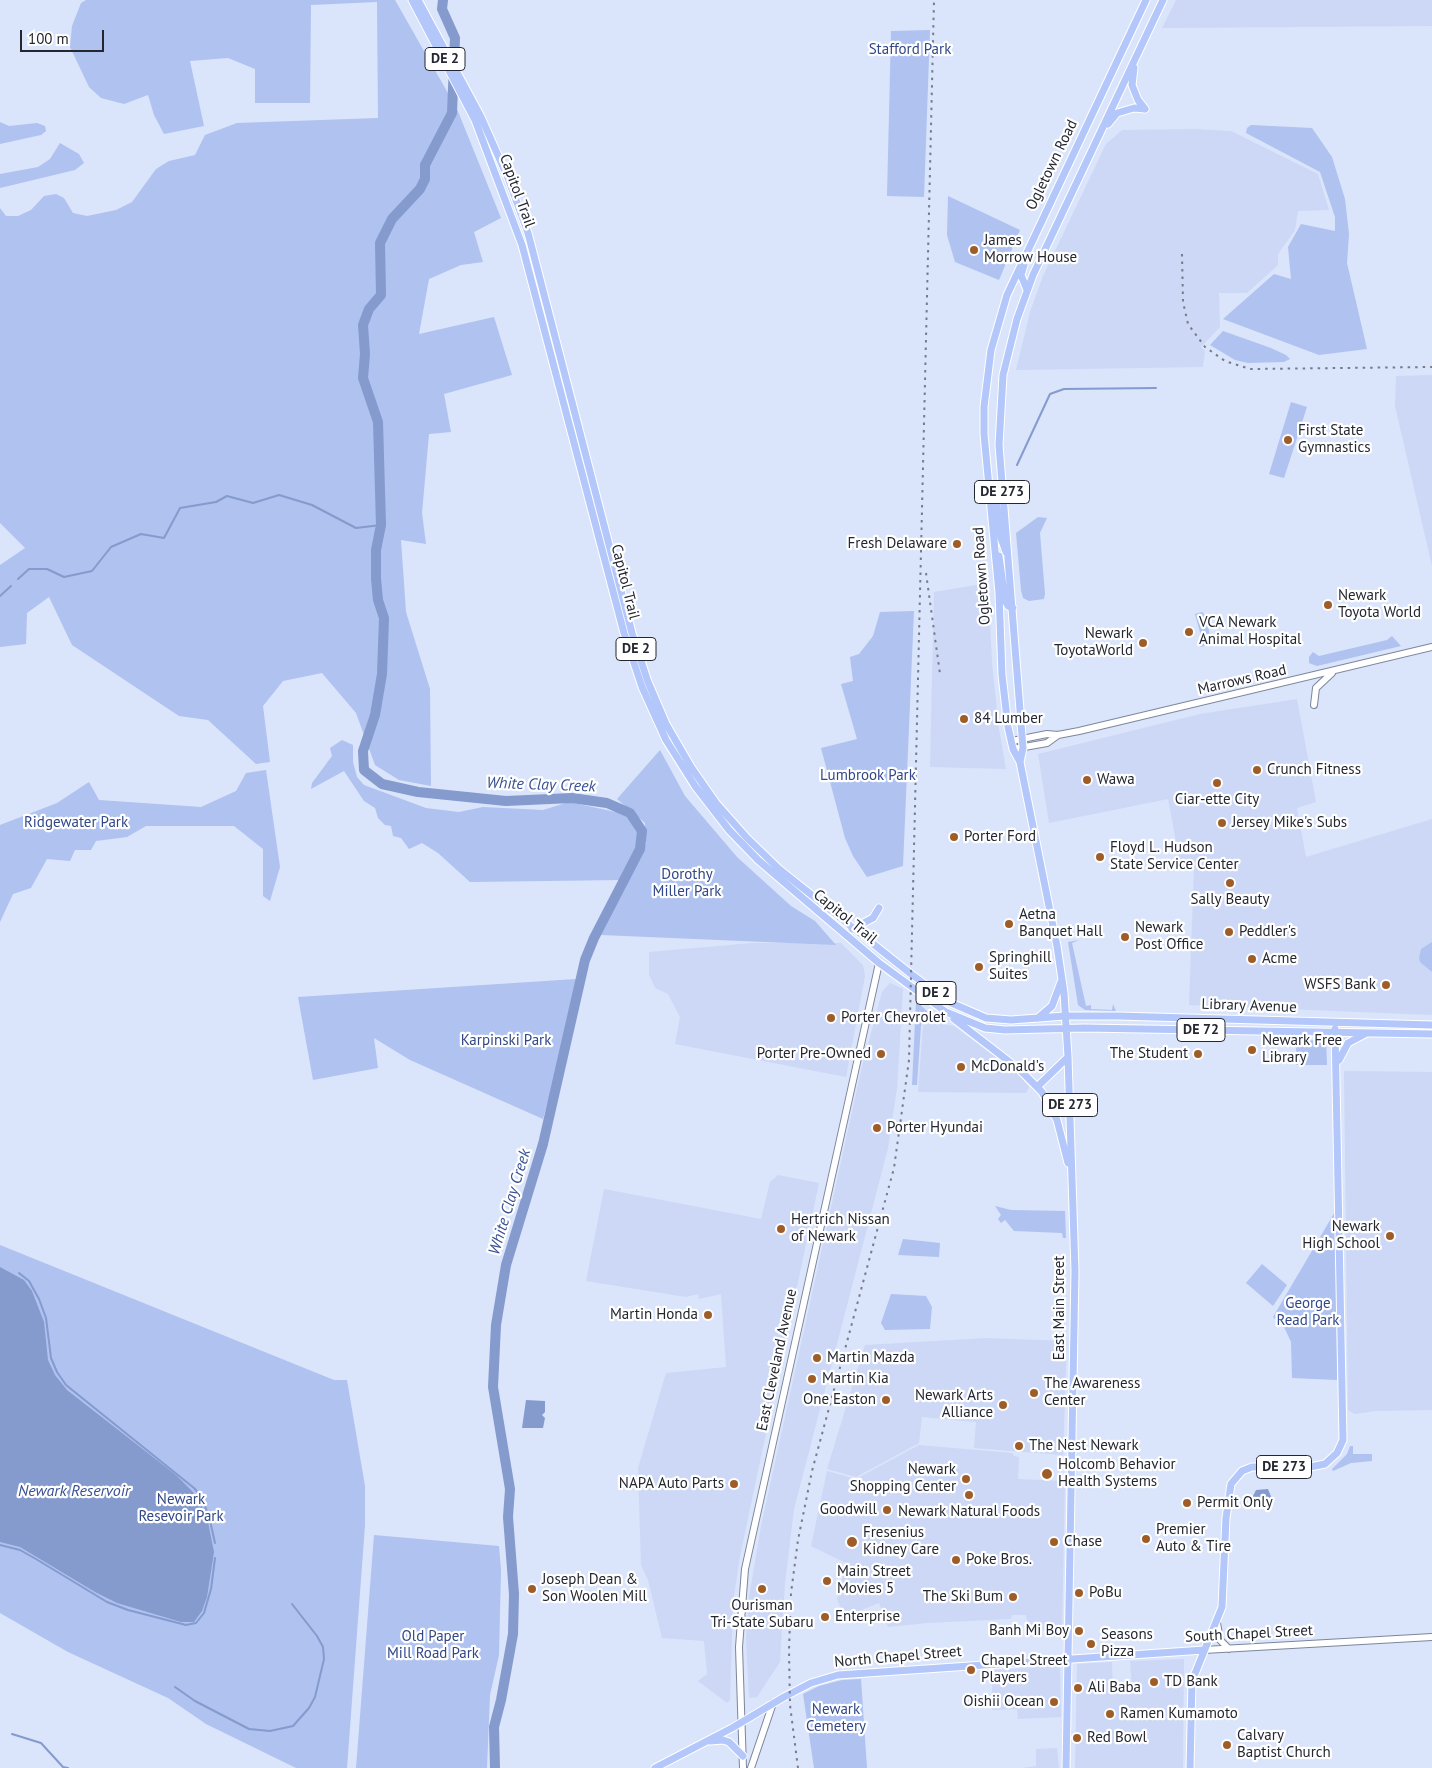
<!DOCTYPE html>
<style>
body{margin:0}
#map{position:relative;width:1432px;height:1768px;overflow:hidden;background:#dae4fb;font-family:"PT Sans",sans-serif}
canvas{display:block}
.scale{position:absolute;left:20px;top:30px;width:84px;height:22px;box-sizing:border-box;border:2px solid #242730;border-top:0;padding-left:6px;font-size:15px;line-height:18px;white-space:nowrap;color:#242730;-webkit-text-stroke:4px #fff;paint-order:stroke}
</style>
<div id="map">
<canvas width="1432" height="1768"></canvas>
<div class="scale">100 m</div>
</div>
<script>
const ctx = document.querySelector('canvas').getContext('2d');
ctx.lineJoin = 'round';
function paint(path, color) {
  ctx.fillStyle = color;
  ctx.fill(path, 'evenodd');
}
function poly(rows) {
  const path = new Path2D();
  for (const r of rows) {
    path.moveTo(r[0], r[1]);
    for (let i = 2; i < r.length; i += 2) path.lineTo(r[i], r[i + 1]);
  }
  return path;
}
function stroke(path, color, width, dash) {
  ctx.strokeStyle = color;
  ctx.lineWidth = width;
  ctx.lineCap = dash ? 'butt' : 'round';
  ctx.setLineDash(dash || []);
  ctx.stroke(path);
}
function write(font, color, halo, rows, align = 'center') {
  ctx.font = font + ' "PT Sans",sans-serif';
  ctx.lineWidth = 4.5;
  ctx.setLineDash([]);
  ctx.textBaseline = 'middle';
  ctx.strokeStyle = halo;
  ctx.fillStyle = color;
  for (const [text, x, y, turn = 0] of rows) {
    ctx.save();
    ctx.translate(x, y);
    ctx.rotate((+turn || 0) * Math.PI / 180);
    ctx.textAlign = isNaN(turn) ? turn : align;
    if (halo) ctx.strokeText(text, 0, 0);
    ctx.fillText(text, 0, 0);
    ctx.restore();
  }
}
paint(poly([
 [1176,0,1432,0,1432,26,1162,28],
 [1195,129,1231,131,1318,174,1329,210,1298,211,1295,230,1278,254,1278,265,1247,293,1219,293,1220,327,1201,347,1205,351,1203,367,1016,370,1030,312,1043,276,1106,144,1122,130],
 [1432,375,1432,566,1395,406,1396,376],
 [988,583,992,663,999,729,1006,769,930,767,934,592],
 [1297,699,1316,802,1297,808,1306,857,1432,819,1432,1015,1189,1005,1194,867,1181,868,1168,799,1049,823,1038,754,1200,714],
 [752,943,841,943,863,965,865,976,846,1077,675,1044,680,1017,668,994,655,988,649,974,649,952],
 [890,983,903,989,897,1088,888,1148,794,1509,785,1583,780,1662,757,1697,749,1698,746,1638,749,1597,761,1526,861,1071,882,992],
 [928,1018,939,1019,942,1024,954,1026,1019,1075,1029,1087,1026,1093,918,1092,923,1025,927,1024],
 [1344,1071,1432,1072,1432,1410,1375,1411,1355,1414,1348,1410],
 [778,1175,819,1183,740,1556,733,1603,730,1700,727,1703,698,1681,707,1674,704,1641,662,1638,648,1580,641,1565,638,1468,666,1373,726,1367,721,1294,699,1299,698,1294,686,1297,586,1281,604,1189,761,1219,770,1182],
 [986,1338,1067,1341,1063,1455,974,1448,976,1422,922,1417,919,1443,856,1477,827,1469,865,1345],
 [919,1445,1012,1453,1014,1456,1019,1457,1018,1479,1065,1481,1062,1631,1029,1630,1026,1615,1012,1615,1011,1619,927,1623,888,1627,879,1603,844,1617,837,1599,846,1563,811,1546,827,1471,856,1479],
 [1184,1659,1183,1768,1075,1768,1077,1664,1112,1662,1113,1689,1132,1688,1130,1661],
 [1036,1667,1060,1667,1061,1717,1018,1719,1017,1709,992,1710,992,1681,995,1681,995,1670],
 [1057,1748,1059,1768,1022,1768,1036,1766,1036,1749]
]), '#ccd8f5');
paint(poly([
 [86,0,395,0,457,109,501,218,474,232,483,262,461,265,429,279,419,334,494,317,512,375,444,394,451,432,429,434,422,513,426,544,401,540,406,612,430,689,431,786,399,780,375,765,356,713,322,673,283,681,263,706,270,762,256,764,208,720,179,716,72,645,49,597,27,613,26,644,0,647,0,565,25,548,0,523,0,208,6,216,18,216,31,210,44,196,56,194,64,198,73,213,87,216,116,210,132,202,156,169,169,161,195,155,205,135,237,123,378,118,377,2,311,5,310,103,255,103,255,69,228,58,190,61,204,126,164,134,154,115,148,95,124,104,101,98,89,87,70,47,72,26,81,3],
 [930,30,924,197,887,196,891,31],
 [0,122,9,126,37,123,45,126,46,131,41,135,0,144],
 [1251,125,1312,128,1332,157,1345,199,1349,234,1347,263,1367,349,1319,355,1223,319,1274,274,1291,279,1288,247,1301,224,1335,231,1335,217,1320,172,1246,133,1247,128],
 [60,143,79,154,84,163,75,170,0,188,0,174,38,167,50,159],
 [948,196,1020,230,999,280,955,262,947,235],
 [1223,331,1271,348,1286,355,1290,359,1284,362,1248,363,1235,360,1210,345],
 [1291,402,1307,407,1284,478,1269,474],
 [1038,517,1047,518,1040,533,1045,594,1044,599,1029,601,1023,598,1021,590,1016,533],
 [914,611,903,866,867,877,853,856,845,838,821,748,857,739,841,684,853,681,850,657,859,654,873,636,880,612],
 [1202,612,1206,616,1211,641,1209,645,1200,647,1199,644,1203,643,1195,614],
 [1392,636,1401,646,1317,666,1309,663,1309,657,1313,652,1319,656,1387,640],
 [342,740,353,745,353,762,357,777,364,785,426,808,459,812,483,807,543,810,569,802,625,814,637,826,641,842,621,880,470,882,438,853,422,843,409,849,401,838,393,836,391,826,385,825,378,818,375,808,364,801,344,771,311,789,312,783,332,756,330,748],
 [660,750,685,796,737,857,791,906,815,921,836,945,601,935,646,843,645,823,617,799],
 [266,770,280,867,270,901,263,896,263,849,234,826,146,826,127,837,96,841,91,850,75,850,70,861,47,859,31,888,13,894,0,922,0,825,57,803,89,782,99,800,201,807,236,791,246,773],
 [1079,940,1072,943,1086,1006,1091,1005,1091,1009,1112,1010,1113,1004,1116,1011,1085,1010,1078,1005,1068,942],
 [1432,942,1432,972,1420,962,1419,958,1421,949],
 [576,979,564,1043,543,1119,410,1060,374,1038,378,1068,313,1080,298,997],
 [916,1001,928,1012,926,1022,922,1022,921,1026,917,1085,912,1085],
 [1326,1039,1327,1065,1296,1065,1296,1042],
 [995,1206,1011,1210,1065,1211,1066,1238,1063,1238,1062,1233,1014,1231,1005,1220,1001,1223,998,1219,1001,1215],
 [1336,1210,1337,1380,1292,1378,1291,1342,1285,1329,1273,1317],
 [903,1239,940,1243,939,1257,898,1255],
 [0,1245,334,1380,347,1380,365,1486,365,1525,347,1768,296,1768,206,1724,168,1698,68,1652,0,1613],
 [1262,1264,1287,1285,1273,1306,1246,1283],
 [891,1294,926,1296,932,1307,930,1329,885,1330,881,1323],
 [1350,1446,1353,1446,1353,1454,1372,1454,1372,1461,1351,1463,1333,1471,1332,1469,1347,1454],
 [374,1535,499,1546,501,1570,499,1655,490,1695,487,1768,356,1768],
 [861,1679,867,1768,814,1768,803,1694,819,1686,842,1680]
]), '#afc2f0');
paint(poly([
 [0,1267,24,1280,32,1291,44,1322,48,1360,55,1375,67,1390,176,1475,196,1495,207,1517,214,1552,207,1597,202,1611,194,1622,181,1622,117,1603,95,1592,20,1547,0,1542],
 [526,1400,545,1401,545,1412,542,1415,545,1418,543,1428,522,1428],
 [1268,1489,1272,1499,1269,1507,1254,1508,1253,1496,1256,1490]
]), '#859acd');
stroke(poly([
 [1017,465,1050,394,1064,389,1156,388],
 [18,579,29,569,47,569,64,577,92,571,111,547,141,534,164,538,180,508,216,502,227,496,253,503,279,495,312,505,356,528,381,525],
 [0,596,11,586],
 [19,1273,29,1281,39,1299,46,1318,51,1358,57,1372,66,1385,194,1488,200,1495,209,1516,215,1543],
 [0,1545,20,1550,36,1559,107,1602,128,1610,186,1625,196,1623,204,1613,211,1589,215,1558],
 [175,1687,195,1701,249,1729,270,1731,293,1726,309,1708,315,1697,324,1659,323,1647,317,1636,292,1604],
 [12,1734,41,1743,63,1767,68,1768]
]), '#859acd', 2);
stroke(poly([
 [443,0,442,9,455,38,452,113,425,165,425,179,420,189,392,219,380,243,381,295,369,309,363,325,365,354,363,378,378,422,381,525,376,550,376,579,378,600,384,618,382,674,375,715,363,751,364,770,382,784,418,792,506,801,572,798,607,803,630,813,642,831,640,849,594,938,585,960,543,1144,506,1265,496,1325,493,1387,510,1489,508,1517,514,1594,513,1634,501,1700,494,1727,495,1768]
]), '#859acd', 10);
const secondary = poly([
 [1314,705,1316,688,1332,673],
 [1012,741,1047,734,1058,735,1079,731,1432,647],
 [1013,749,1047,743,1058,735],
 [1217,1623,1220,1640,1229,1649],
 [1204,1650,1432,1637],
 [743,1768,739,1647,745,1569,879,963],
 [751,1768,773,1703]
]);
const primary = poly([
 [412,0,475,120,522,245,624,633,642,687,666,740,695,786,729,830,758,860,879,963,946,1012,985,1028,1005,1030,1084,1028,1432,1034],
 [418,0,481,117,508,178,528,233,632,633,648,682,666,724,691,767,716,803,747,838,779,869,911,974,949,1002,986,1018,1011,1020,1065,1016,1118,1016,1432,1025],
 [1134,68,1132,85,1138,100,1145,109],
 [1108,124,1117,113,1134,108,1145,109],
 [1024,265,1021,275,1027,290],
 [990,502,996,502,1001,538,1006,552],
 [999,556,1005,600,1008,606,1013,608],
 [1020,762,1023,748,999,445,1003,375,1017,319,1033,275,1163,0],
 [852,929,873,918,879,908],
 [1038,1018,1052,1006,1061,982],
 [954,1019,1020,1070,1042,1092,1057,1120,1068,1163],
 [1339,1060,1348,1043,1365,1034],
 [1037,1087,1068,1057],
 [710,1741,723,1740,729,1742,743,1756],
 [655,1768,732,1728,784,1697,811,1683,838,1675,1204,1650],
 [1066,1768,1075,1271,1068,1057,1064,993,1057,946,1020,762,1013,749,1008,727,1002,675,999,593,984,434,984,407,991,350,1007,295,1146,0],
 [1190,1768,1192,1681,1222,1607,1226,1518,1231,1484,1242,1471,1252,1467,1310,1467,1325,1464,1337,1453,1343,1440,1335,1029]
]);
stroke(secondary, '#7d869b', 8);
stroke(primary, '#fff', 9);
stroke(secondary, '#fff', 6);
stroke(primary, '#b3c7fa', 7);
stroke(poly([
 [1182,254,1183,302,1188,324,1205,347,1225,361,1250,369,1432,367],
 [926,573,940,674],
 [798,1768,790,1705,789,1650,791,1593,798,1540,812,1471,894,1168,909,1060,934,0]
]), '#767c8c', 2, [2.5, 5]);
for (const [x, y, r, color] of [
 [974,250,5,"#9e5d28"],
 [1288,440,5,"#9e5d28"],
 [957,544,5,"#9e5d28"],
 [1328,605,5,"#9e5d28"],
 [1189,632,5,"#9e5d28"],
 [1143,643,5,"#9e5d28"],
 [964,719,5,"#9e5d28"],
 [1257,770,5,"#9e5d28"],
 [1087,780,5,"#9e5d28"],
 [1217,783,5,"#9e5d28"],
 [1222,823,5,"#9e5d28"],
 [954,837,5,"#9e5d28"],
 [1100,857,5,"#9e5d28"],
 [1230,883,5,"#9e5d28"],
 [1009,924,5,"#9e5d28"],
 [1229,932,5,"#9e5d28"],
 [1125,937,5,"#9e5d28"],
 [1252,959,5,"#9e5d28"],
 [979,967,5,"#9e5d28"],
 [1386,985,5,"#9e5d28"],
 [831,1018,5,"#9e5d28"],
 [1252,1050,5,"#9e5d28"],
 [881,1054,5,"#9e5d28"],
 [1198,1054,5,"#9e5d28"],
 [961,1067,5,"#9e5d28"],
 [877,1128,5,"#9e5d28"],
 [781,1229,5,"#9e5d28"],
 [1390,1236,5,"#9e5d28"],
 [708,1315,5,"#9e5d28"],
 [817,1358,5,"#9e5d28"],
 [812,1379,5,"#9e5d28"],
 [1034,1393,5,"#9e5d28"],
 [886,1400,5,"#9e5d28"],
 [1003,1405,5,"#9e5d28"],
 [1019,1446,5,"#9e5d28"],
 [1047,1474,6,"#9e5d28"],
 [966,1479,5,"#9e5d28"],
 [734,1484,5,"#9e5d28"],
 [969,1495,5,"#9e5d28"],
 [1187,1503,5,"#9e5d28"],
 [887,1510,5,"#9e5d28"],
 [1146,1539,5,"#9e5d28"],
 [852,1542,6,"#9e5d28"],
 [1054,1542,5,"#9e5d28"],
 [956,1560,5,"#9e5d28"],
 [827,1581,5,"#9e5d28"],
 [532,1589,5,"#9e5d28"],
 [762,1589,5,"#9e5d28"],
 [1079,1593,5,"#9e5d28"],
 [1013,1597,5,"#9e5d28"],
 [825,1617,5,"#9e5d28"],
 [1079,1631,5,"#9e5d28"],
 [1091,1644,5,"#9e5d28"],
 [971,1670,5,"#9e5d28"],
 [1154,1682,5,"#9e5d28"],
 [1078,1688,5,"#9e5d28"],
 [1054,1702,5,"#9e5d28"],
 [1110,1714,5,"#9e5d28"],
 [1077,1738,5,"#9e5d28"],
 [1227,1745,5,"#9e5d28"]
]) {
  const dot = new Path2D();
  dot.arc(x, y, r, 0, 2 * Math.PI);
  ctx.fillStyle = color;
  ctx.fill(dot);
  stroke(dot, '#fff', 2);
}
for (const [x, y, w] of [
 [445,59,40],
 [1002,492,55],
 [636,649,40],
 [936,993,40],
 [1201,1030,48],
 [1070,1105,55],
 [1284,1467,55]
]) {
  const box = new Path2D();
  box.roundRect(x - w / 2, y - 11.5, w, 23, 4);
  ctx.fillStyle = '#fff';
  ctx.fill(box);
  stroke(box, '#242730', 1);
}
write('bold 14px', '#242730', null, [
 ["DE 2",445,59],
 ["DE 273",1002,492],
 ["DE 2",636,649],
 ["DE 2",936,993],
 ["DE 72",1201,1030],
 ["DE 273",1070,1105],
 ["DE 273",1284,1467]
]);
write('15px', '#314787', '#fff', [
 ["Stafford Park",910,50],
 ["Lumbrook Park",868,776],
 ["Ridgewater Park",76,823],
 ["Dorothy",687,875],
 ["Miller Park",687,892],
 ["Karpinski Park",506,1041],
 ["George",1308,1304],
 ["Read Park",1308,1321],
 ["Newark",181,1500],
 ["Resevoir Park",181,1517],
 ["Old Paper",433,1637],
 ["Mill Road Park",433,1654],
 ["Newark",836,1710],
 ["Cemetery",836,1727]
]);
write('15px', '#242730', '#fff', [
 ["Ogletown Road",1052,165,-64],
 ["Capitol Trail",517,191,70],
 ["Ogletown Road",982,576,-94],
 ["Capitol Trail",625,582,76],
 ["Marrows Road",1242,680,-13],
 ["Capitol Trail",845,917,39],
 ["Library Avenue",1249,1006,2],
 ["East Main Street",1060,1308,-90],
 ["East Cleveland Avenue",777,1360,-78],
 ["South Chapel Street",1249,1634,-3],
 ["North Chapel Street",898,1657,-5]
]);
write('15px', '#242730', '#fff', [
 ["James",984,241],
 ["Morrow House",984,258],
 ["First State",1298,431],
 ["Gymnastics",1298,448],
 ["Fresh Delaware",947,544,"right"],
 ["Newark",1338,596],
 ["Toyota World",1338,613],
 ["VCA Newark",1199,623],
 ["Animal Hospital",1199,640],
 ["Newark",1133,634,"right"],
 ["ToyotaWorld",1133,651,"right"],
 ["84 Lumber",974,719],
 ["Crunch Fitness",1267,770],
 ["Wawa",1097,780],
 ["Ciar-ette City",1217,800,"center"],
 ["Jersey Mike's Subs",1232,823],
 ["Porter Ford",964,837],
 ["Floyd L. Hudson",1110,848],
 ["State Service Center",1110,865],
 ["Sally Beauty",1230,900,"center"],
 ["Aetna",1019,915],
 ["Banquet Hall",1019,932],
 ["Newark",1135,928],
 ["Post Office",1135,945],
 ["Peddler's",1239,932],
 ["Springhill",989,958],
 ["Suites",989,975],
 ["Acme",1262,959],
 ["WSFS Bank",1376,985,"right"],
 ["Porter Chevrolet",841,1018],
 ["Newark Free",1262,1041],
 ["Library",1262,1058],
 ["Porter Pre-Owned",871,1054,"right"],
 ["The Student",1188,1054,"right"],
 ["McDonald's",971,1067],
 ["Porter Hyundai",887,1128],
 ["Hertrich Nissan",791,1220],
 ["of Newark",791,1237],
 ["Newark",1380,1227,"right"],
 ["High School",1380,1244,"right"],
 ["Martin Honda",698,1315,"right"],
 ["Martin Mazda",827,1358],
 ["Martin Kia",822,1379],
 ["The Awareness",1044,1384],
 ["Center",1044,1401],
 ["Newark Arts",993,1396,"right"],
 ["Alliance",993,1413,"right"],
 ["One Easton",876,1400,"right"],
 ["The Nest Newark",1029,1446],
 ["Holcomb Behavior",1058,1465],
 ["Health Systems",1058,1482],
 ["Newark",956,1470,"right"],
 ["Shopping Center",956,1487,"right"],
 ["NAPA Auto Parts",724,1484,"right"],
 ["Permit Only",1197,1503],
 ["Goodwill",877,1510,"right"],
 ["Newark Natural Foods",969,1512,"center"],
 ["Premier",1156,1530],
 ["Auto & Tire",1156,1547],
 ["Fresenius",863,1533],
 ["Kidney Care",863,1550],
 ["Chase",1064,1542],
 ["Poke Bros.",966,1560],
 ["Main Street",837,1572],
 ["Movies 5",837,1589],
 ["Joseph Dean &",542,1580],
 ["Son Woolen Mill",542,1597],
 ["PoBu",1089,1593],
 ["The Ski Bum",1003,1597,"right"],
 ["Ourisman",762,1606,"center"],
 ["Tri-State Subaru",762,1623,"center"],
 ["Enterprise",835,1617],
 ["Banh Mi Boy",1069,1631,"right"],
 ["Seasons",1101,1635],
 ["Pizza",1101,1652],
 ["Chapel Street",981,1661],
 ["Players",981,1678],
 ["TD Bank",1164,1682],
 ["Ali Baba",1088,1688],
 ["Oishii Ocean",1044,1702,"right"],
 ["Ramen Kumamoto",1120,1714],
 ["Calvary",1237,1736],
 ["Baptist Church",1237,1753],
 ["Red Bowl",1087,1738]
], 'left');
write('italic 16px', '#3a5192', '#fff', [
 ["White Clay Creek",541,785,2],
 ["White Clay Creek",510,1202,-73],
 ["Newark Reservoir",74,1491]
]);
</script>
